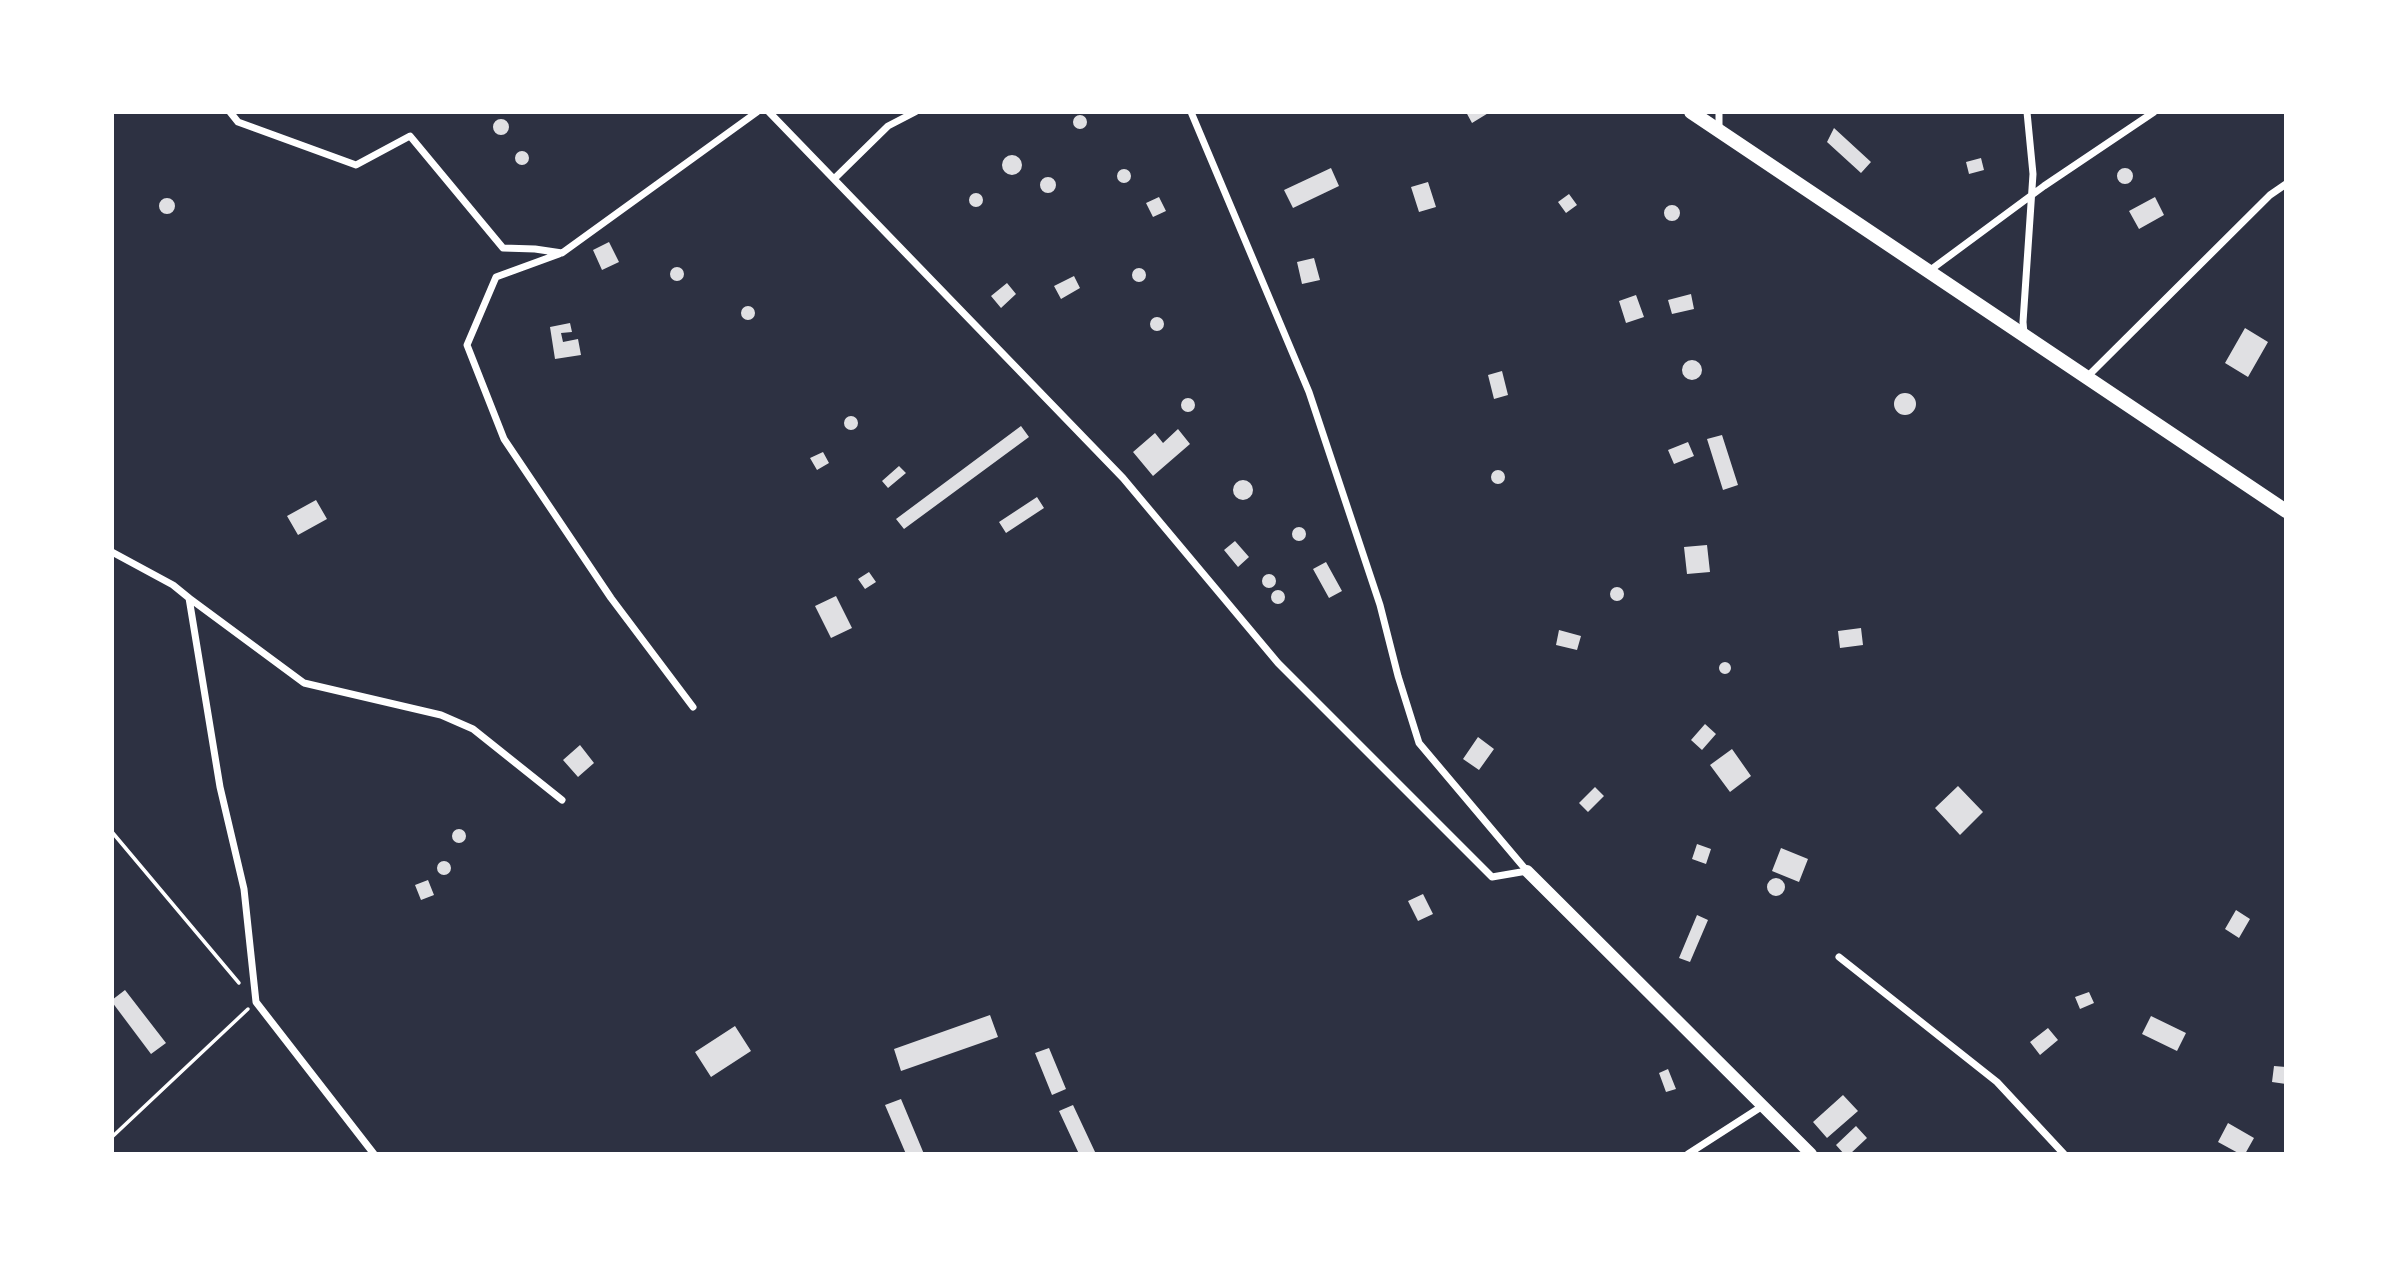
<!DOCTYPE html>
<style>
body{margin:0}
#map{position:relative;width:2398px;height:1266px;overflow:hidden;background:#2d3142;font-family:Roboto,sans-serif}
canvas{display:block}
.frame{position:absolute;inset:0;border:114px solid #fff;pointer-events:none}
</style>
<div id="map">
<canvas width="2398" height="1266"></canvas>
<div class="frame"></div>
</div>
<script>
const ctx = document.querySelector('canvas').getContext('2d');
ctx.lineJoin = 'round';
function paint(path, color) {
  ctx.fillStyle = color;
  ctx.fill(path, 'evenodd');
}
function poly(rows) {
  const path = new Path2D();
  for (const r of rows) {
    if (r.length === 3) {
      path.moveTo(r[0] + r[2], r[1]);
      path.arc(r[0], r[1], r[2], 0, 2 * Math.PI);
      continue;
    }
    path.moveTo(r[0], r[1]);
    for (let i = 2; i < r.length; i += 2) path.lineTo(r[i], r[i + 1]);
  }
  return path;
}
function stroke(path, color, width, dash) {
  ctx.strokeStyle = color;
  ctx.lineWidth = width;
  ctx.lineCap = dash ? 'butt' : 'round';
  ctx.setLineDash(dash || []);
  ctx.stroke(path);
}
paint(poly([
 [1466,112,1490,112,1472,123],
 [1080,122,7],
 [501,127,8],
 [1834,128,1871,162,1861,173,1827,142],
 [522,158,7],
 [1012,165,10],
 [1981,158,1984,170,1969,174,1966,162],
 [1331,168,1339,186,1293,208,1284,190],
 [2125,176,8],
 [1124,176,7],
 [1048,185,8],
 [1428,182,1436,207,1419,212,1411,187],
 [976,200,7],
 [1569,194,1577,205,1566,213,1558,202],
 [1159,197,1166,211,1153,217,1146,203],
 [2155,197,2164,215,2139,229,2129,211],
 [167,206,8],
 [1672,213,8],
 [609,242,619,262,602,270,593,250],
 [1314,258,1320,280,1302,284,1297,262],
 [677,274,7],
 [1139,275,7],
 [1074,276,1080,288,1061,299,1054,286],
 [1007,283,1016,294,1001,308,991,296],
 [1691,294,1694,309,1672,314,1668,300],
 [1636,295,1644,317,1626,323,1619,301],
 [748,313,7],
 [1157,324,7],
 [570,323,572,332,561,333,563,342,578,339,581,355,555,359,550,327],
 [2245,328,2268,342,2248,377,2225,363],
 [1692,370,10],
 [1502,371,1508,395,1494,399,1488,375],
 [1905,404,11],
 [1188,405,7],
 [851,423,7],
 [1021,426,1029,437,904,529,896,519],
 [1178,429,1190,444,1153,476,1133,452,1155,433,1163,443],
 [1722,435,1738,485,1723,490,1707,439],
 [1688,442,1694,456,1674,464,1668,450],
 [823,452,829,463,817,470,810,458],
 [899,466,906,473,888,488,882,481],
 [1498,477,7],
 [1243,490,10],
 [1037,497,1044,508,1006,533,999,522],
 [316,500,327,519,298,535,287,516],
 [1299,534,7],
 [1235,541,1249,557,1238,567,1224,550],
 [1707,545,1710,572,1687,574,1684,547],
 [1326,562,1342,591,1329,598,1313,569],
 [869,572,876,582,865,589,858,579],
 [1269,581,7],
 [1617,594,7],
 [1278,597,7],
 [836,596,852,628,831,638,815,606],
 [1861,628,1863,645,1840,648,1838,631],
 [1559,630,1581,636,1577,650,1556,645],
 [1725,668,6],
 [1705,724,1716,734,1702,750,1691,740],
 [1478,737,1494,749,1479,770,1463,759],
 [580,745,594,763,578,777,563,760],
 [1732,749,1751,776,1730,792,1710,765],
 [1958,786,1983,812,1960,835,1935,808],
 [1595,787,1604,796,1588,812,1579,803],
 [459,836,7],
 [1697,844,1711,849,1706,864,1692,859],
 [1781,848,1808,859,1799,882,1772,871],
 [444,868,7],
 [1776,887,9],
 [428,880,434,895,421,900,415,885],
 [1423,894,1433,914,1418,921,1408,901],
 [2236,910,2250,919,2239,938,2225,929],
 [1697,915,1708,920,1690,962,1679,958],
 [125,990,166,1043,151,1054,112,1002,112,1000],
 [2089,992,2094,1003,2080,1009,2075,997],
 [990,1015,998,1037,901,1071,894,1049],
 [2151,1016,2186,1033,2177,1051,2142,1034],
 [735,1026,751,1051,711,1077,695,1052],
 [2048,1028,2058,1040,2040,1055,2030,1042],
 [1049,1048,1066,1089,1052,1095,1035,1053],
 [2274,1066,2286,1067,2286,1084,2272,1082],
 [1668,1069,1676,1089,1666,1092,1659,1073],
 [1843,1095,1858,1111,1827,1138,1813,1122],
 [901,1099,924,1154,906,1154,885,1105],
 [1073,1105,1096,1154,1079,1154,1059,1111],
 [2228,1123,2254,1138,2245,1154,2240,1154,2218,1142],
 [1856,1126,1867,1138,1850,1154,1844,1154,1836,1145]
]), '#e0e0e3');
stroke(poly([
 [112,832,239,983],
 [112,1137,248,1009]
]), '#fff', 3.5);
stroke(poly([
 [230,112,238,122,356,165,410,136,503,248,535,249,562,253,757,112],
 [769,112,1123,478,1278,663,1492,877,1527,871],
 [1191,112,1309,392,1380,605,1398,676,1419,743,1527,871],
 [1719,112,1719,130],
 [834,179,888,126,915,112],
 [559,254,496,277,467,345,504,439,611,598,693,707],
 [1929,271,2044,186,2154,112],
 [2024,334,2023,322,2033,174,2027,112],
 [2087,377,2270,195,2286,184],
 [112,552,173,585,189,598,220,787,244,889,256,1002,374,1154],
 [189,598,304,683,441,715,473,729,562,800],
 [1839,957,1997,1082,2064,1154],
 [1688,1154,1761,1107]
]), '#fff', 7);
stroke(poly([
 [1527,871,1811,1154]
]), '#fff', 12);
stroke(poly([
 [1691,112,2286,511]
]), '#fff', 14);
</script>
